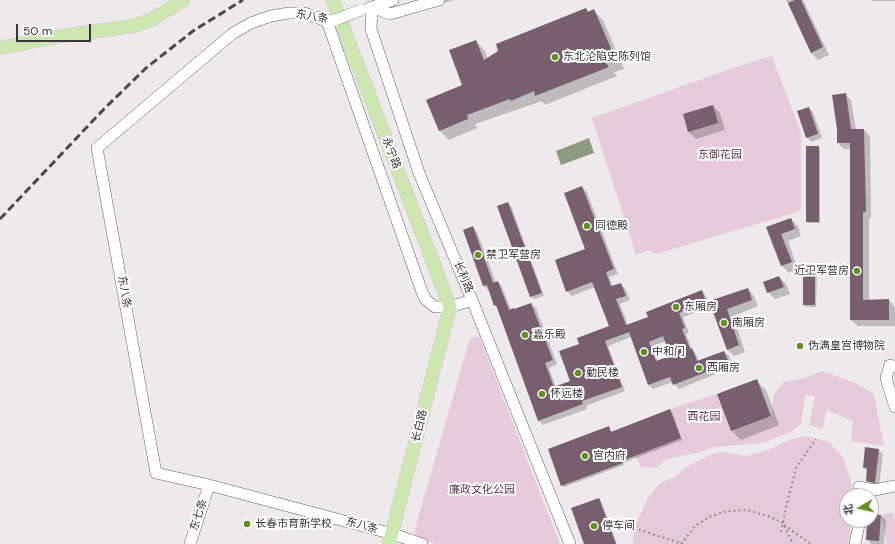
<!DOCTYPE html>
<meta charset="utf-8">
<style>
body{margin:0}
#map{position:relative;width:895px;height:544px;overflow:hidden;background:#eeeaec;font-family:"DM Sans","Noto Sans SC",sans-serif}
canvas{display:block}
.north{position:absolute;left:839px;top:488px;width:40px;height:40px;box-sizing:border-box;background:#fff;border:1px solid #b0afaf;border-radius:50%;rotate:261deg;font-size:11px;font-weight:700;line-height:16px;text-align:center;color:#393738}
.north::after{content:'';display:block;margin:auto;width:14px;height:18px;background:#628f23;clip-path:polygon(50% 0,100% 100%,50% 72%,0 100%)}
.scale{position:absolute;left:16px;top:24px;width:75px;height:18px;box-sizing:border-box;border:2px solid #393738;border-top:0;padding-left:5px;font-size:12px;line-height:14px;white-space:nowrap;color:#393738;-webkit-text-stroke:3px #fff;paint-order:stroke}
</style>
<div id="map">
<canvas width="895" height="544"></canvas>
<div class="north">北</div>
<div class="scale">50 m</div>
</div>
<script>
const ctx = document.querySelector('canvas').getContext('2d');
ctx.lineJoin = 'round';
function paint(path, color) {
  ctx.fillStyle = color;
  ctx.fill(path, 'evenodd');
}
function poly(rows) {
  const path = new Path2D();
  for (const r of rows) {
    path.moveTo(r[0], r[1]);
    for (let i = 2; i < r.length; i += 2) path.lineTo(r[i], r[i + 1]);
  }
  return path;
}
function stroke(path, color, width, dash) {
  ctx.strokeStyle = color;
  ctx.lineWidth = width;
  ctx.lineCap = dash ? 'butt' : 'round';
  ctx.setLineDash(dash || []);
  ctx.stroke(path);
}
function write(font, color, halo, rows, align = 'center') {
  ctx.font = font + ' "DM Sans","Noto Sans SC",sans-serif';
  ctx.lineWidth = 4;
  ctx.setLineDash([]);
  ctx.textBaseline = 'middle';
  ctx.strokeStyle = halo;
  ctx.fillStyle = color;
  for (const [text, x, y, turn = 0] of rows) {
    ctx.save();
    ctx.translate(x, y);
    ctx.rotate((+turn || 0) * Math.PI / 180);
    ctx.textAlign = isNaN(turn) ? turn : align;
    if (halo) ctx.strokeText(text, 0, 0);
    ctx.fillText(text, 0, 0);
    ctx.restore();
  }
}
paint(poly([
 [772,56,801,133,801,211,656,254,648,250,636,255,592,118,739,66],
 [479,336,560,544,436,544,419,538,414,532,470,338],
 [822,371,853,382,874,394,884,446,851,441,853,421,827,410,822,429,809,425,815,397,805,394,801,423,791,432,763,443,714,447,696,453,667,459,656,468,641,467,635,456,680,438,670,409,717,394,731,431,771,416,774,394,784,382,802,379],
 [806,436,829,442,843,457,851,482,853,496,847,496,847,520,852,520,848,544,633,544,634,528,648,498,660,483,674,477,688,466,708,456,721,452,746,456,768,450,790,440],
 [893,512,895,522,895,544,887,544,881,515]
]), '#e6cad9');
paint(poly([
 [589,138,594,153,561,165,556,151]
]), '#8d9b81');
paint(poly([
 [422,0,454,0,429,7],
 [786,0,803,0,829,55,818,60,811,53],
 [871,0,895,0,895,1,872,1],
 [586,10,589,13,594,11,603,20,624,69,614,72,617,76,545,105,542,101,475,124,477,128,449,140,439,130,463,85,476,41,485,51,488,59],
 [845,94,851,100,856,130,864,130,870,136,871,218,869,218,869,301,889,300,895,307,895,326,858,326,851,320,851,149,844,149,838,143],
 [713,106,720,113,725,130,696,139,689,132],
 [809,108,813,112,822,138,811,142,807,137],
 [818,147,820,149,820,223,809,223,807,221],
 [582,188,587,192,618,274,609,277,613,287,620,284,625,288,630,300,620,304,628,325,649,318,702,291,706,296,709,302,748,289,754,296,758,306,733,316,745,352,734,356,727,349,712,306,683,317,689,333,686,334,692,349,696,354,699,362,724,352,729,356,733,367,679,389,673,382,653,389,649,385,631,337,608,346,625,391,586,406,587,409,543,425,539,421,498,308,495,305,490,290,488,290,484,286,464,231,473,227,477,232,496,283,498,282,502,287,511,310,531,304,536,308,557,364,549,368,556,387,572,381,580,344,611,326,595,287,572,296,567,291,587,249],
 [666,341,672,357,658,361,653,346],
 [508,203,511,206,544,296,534,299,531,296],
 [791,219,798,226,801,236,788,241,798,269,789,273,782,266,768,228],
 [815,266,817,268,816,307,806,307,804,305],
 [779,277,786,284,790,294,775,299,768,292],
 [756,381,766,390,779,425,741,440,731,430],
 [670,410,672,412,682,440,623,463,624,465,564,487,562,486,609,427,612,432],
 [878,450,883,454,879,487,872,485,867,481,868,472,864,468],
 [599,499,601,501,617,544,585,544],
 [871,515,881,516,886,520,884,544,871,544,867,539,868,520,871,520]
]), '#0003');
paint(poly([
 [795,0,801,0,823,47,811,53,788,3],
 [586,8,588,12,594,9,616,60,606,63,609,67,535,96,534,91,511,101,510,99,467,115,468,119,439,131,426,100,462,85,449,50,476,40,484,60,498,51,496,44],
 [846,93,851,129,864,129,866,212,863,212,863,300,889,299,889,320,850,320,850,143,837,143,837,129,832,95],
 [713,105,718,123,688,132,683,114],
 [809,107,818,134,806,138,797,111],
 [806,146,819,146,819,222,806,222],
 [582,186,614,269,606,272,611,286,621,283,626,296,616,299,626,325,648,317,646,312,702,290,706,302,679,313,685,328,682,329,690,349,692,348,697,361,724,351,729,363,673,385,670,377,648,385,629,332,605,341,622,387,582,401,583,404,538,421,496,305,494,306,487,285,483,286,463,230,473,226,493,283,498,281,509,310,513,308,514,309,531,303,553,360,545,363,554,387,570,381,559,351,579,344,577,338,609,326,592,282,566,292,555,260,585,249,564,193],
 [663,336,670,356,656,361,649,342],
 [508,202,542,293,530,297,497,206],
 [791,218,795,229,781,234,792,262,781,266,766,227],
 [806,265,815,265,815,305,803,305,803,269,806,268],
 [779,276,784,287,767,293,763,282],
 [748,288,752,300,727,309,739,345,727,350,709,301],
 [757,379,771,416,731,431,717,394],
 [670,409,681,438,622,461,623,463,561,486,548,449,609,426,611,432],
 [865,447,879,449,875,482,876,483,875,483,866,481,867,468,863,468],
 [599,498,616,544,584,544,571,508],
 [871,514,881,515,879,541,866,540,867,520,871,520]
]), '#795e6d');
const minor = poly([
 [372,7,371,29,419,173,472,300,570,544],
 [372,7,390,14,439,0],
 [369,8,393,0],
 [335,20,327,21,304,13,289,13,271,16,251,23,232,34,97,148,156,473,209,485,393,534,422,544],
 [327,21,422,292,426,300,435,307,450,307,472,300],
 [895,367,890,365,886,378,895,407],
 [860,496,859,487,875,490,895,486],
 [190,544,209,485],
 [855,544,860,520]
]);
const major = poly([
 [333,0,450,307,389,544],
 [0,48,61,36,133,26,153,19,183,0]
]);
stroke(minor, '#656163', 12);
stroke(major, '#c8c7c7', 14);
stroke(poly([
 [784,525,811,544],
 [634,528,683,544],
 [781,532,787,503,796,468,816,439],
 [681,544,695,526,709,517,727,511,747,510,768,516,783,523,793,544]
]), '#918e8f', 2, [2, 3]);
stroke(minor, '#fff', 11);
stroke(major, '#cde6b2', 13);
stroke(poly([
 [0,219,104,109,146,68,193,31,243,0]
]), '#4b494a', 3, [8, 4]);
const minorBridge = poly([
 [335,20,361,10]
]);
stroke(minorBridge, '#656163', 12, []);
stroke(minorBridge, '#fff', 11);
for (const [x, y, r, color] of [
 [555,57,4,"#628f23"],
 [587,226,4,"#628f23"],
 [478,255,4,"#628f23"],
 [857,271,4,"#628f23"],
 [676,307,4,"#628f23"],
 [724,323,4,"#628f23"],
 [525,335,4,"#628f23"],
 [800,346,4,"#628f23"],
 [644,352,4,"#628f23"],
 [699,368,4,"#628f23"],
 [578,373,4,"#628f23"],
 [542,394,4,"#628f23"],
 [585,456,4,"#628f23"],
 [247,524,4,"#628f23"],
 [594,526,4,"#628f23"]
]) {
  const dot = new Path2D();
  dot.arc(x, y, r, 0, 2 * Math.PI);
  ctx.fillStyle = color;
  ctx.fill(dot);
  stroke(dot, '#fff', 1.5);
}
write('11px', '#393738', '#fff', [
 ["东八条",312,17,10],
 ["永宁路",391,153,69],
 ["长利路",463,277,67],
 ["东八条",124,292,80],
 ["长白路",420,426,-76],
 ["东七条",199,515,-72],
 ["东八条",362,526,15]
]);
write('11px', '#393738', '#fff', [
 ["东北沦陷史陈列馆",563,57],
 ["同德殿",595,226],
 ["禁卫军营房",486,255],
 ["近卫军营房",849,271,"right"],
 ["东厢房",684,307],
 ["南厢房",732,323],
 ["嘉乐殿",533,335],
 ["伪满皇宫博物院",808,346],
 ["中和门",652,352],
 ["西厢房",707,368],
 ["勤民楼",586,373],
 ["怀远楼",550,394],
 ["宫内府",593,456],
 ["长春市育新学校",255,524],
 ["停车间",602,526]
], 'left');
write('11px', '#60354e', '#fff', [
 ["东御花园",720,155],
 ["西花园",704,417],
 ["廉政文化公园",482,490]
]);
</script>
